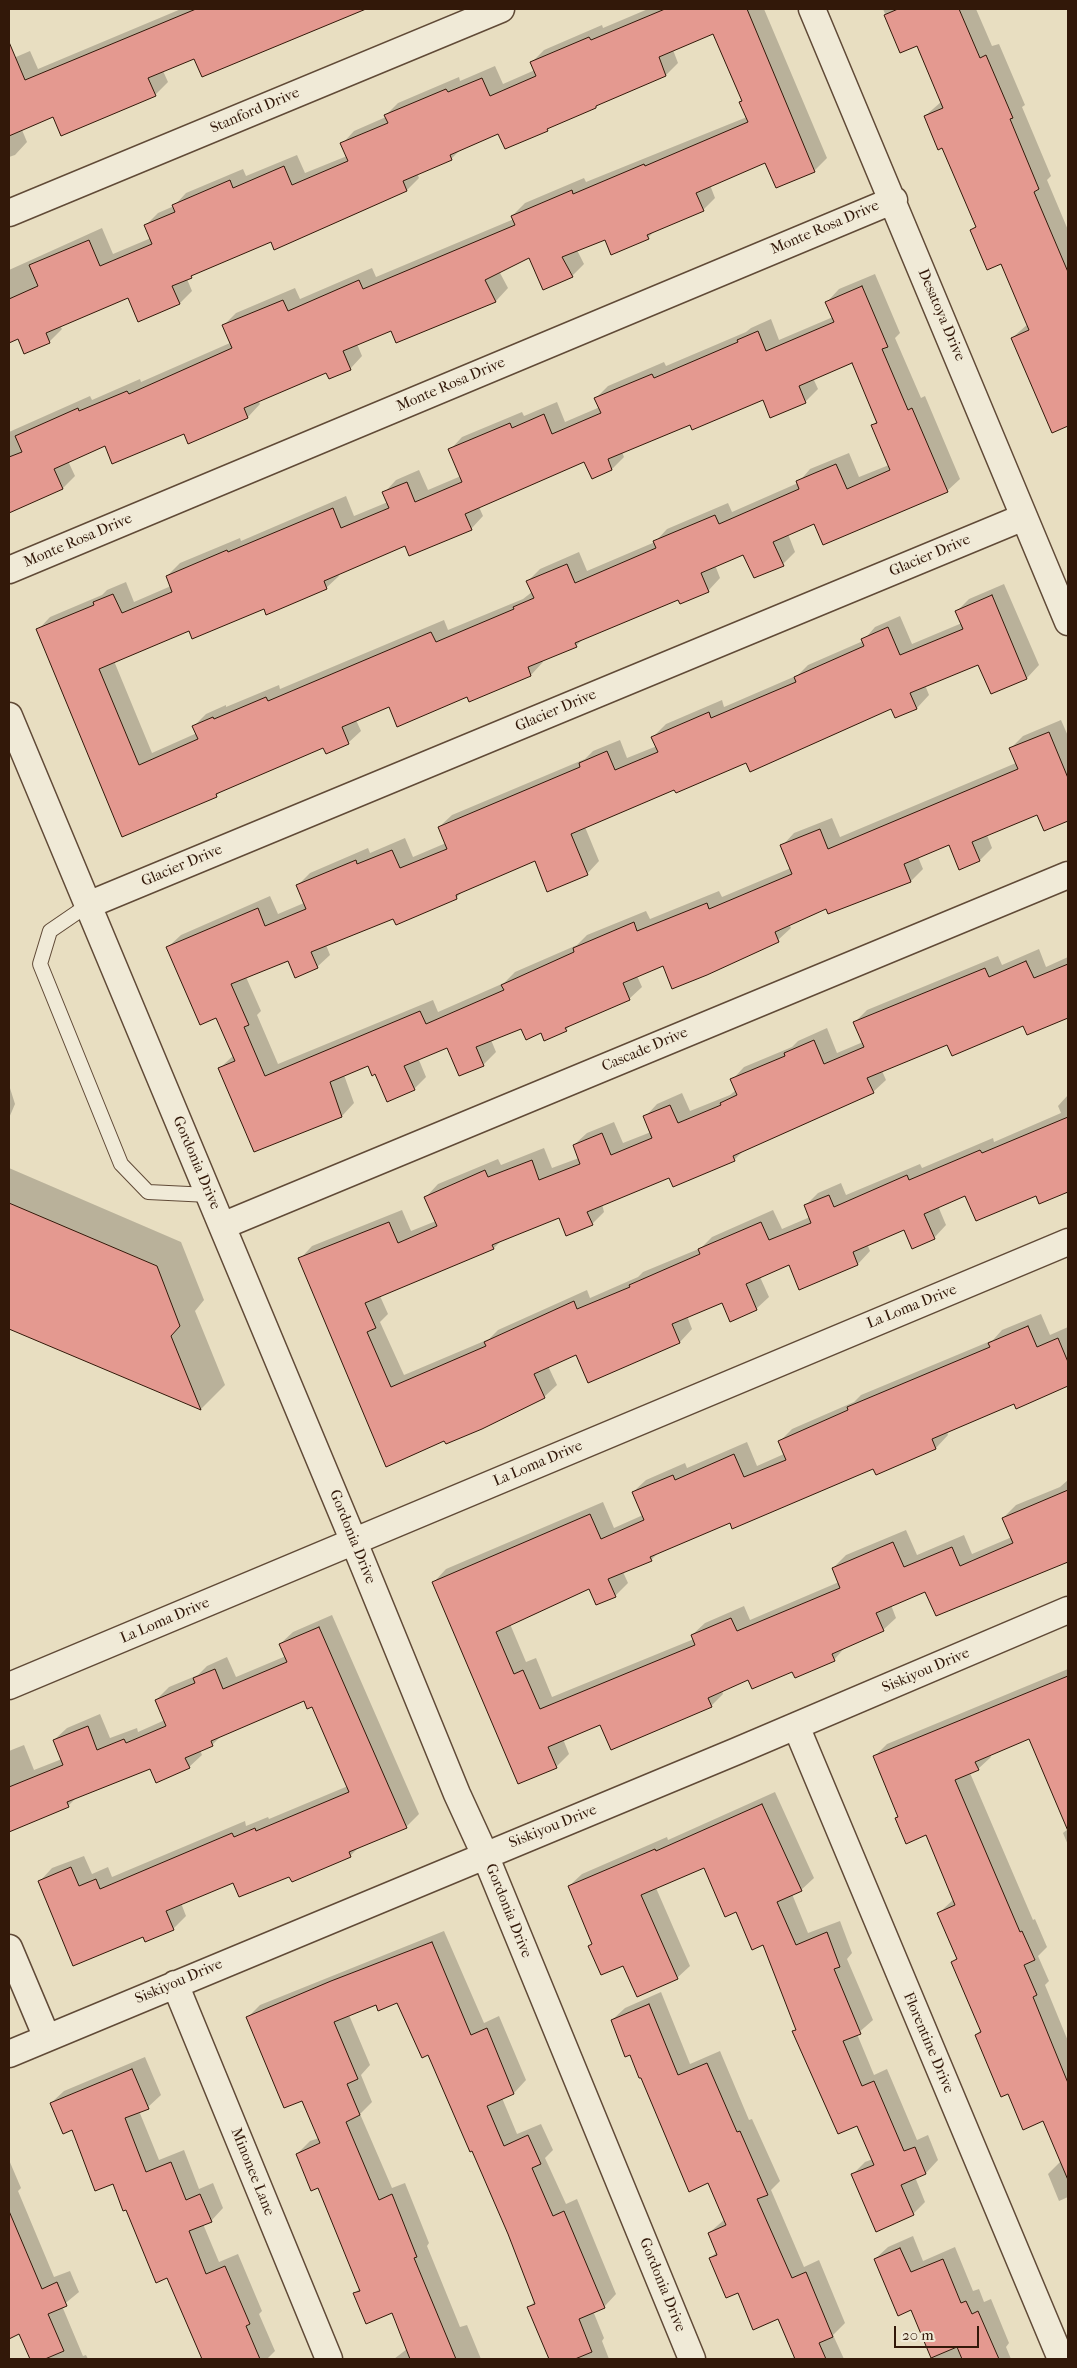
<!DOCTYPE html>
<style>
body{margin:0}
#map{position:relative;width:1077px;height:2368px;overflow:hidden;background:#e8dec1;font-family:"IM FELL French Canon",serif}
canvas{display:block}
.frame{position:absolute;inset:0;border:10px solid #321809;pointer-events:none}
.scale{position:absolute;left:894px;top:2326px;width:85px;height:22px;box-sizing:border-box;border:2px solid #321809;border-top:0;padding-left:6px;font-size:15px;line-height:18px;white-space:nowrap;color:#321809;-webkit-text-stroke:4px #f0ead7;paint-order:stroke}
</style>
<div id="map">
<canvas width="1077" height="2368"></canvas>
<div class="frame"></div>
<div class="scale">20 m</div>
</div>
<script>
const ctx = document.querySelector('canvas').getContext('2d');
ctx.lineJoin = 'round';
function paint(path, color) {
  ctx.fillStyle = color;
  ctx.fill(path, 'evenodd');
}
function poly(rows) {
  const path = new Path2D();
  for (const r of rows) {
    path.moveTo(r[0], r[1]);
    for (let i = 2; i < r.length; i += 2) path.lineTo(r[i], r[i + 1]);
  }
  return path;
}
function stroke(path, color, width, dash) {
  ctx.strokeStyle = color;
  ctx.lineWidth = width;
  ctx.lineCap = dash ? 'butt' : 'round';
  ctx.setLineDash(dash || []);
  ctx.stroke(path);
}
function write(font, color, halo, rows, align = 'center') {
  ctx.font = font + ' "IM FELL French Canon",serif';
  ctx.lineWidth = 5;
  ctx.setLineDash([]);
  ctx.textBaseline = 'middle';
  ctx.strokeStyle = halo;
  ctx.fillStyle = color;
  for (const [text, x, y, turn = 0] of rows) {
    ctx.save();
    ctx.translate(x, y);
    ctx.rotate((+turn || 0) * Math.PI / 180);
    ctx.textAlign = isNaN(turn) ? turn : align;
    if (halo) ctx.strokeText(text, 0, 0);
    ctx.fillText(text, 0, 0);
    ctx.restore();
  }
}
paint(poly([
 [181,9,363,9,275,46,195,57,163,71,168,82,155,95,54,116,22,130,27,142,15,155,9,157,9,60,30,51,38,69],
 [648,9,764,9,827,158,814,171,766,161,710,185,715,198,703,210,655,230,648,238,605,238,577,250,584,264,572,276,530,257,499,271,508,288,496,301,397,341,392,329,357,344,362,356,350,369,327,371,258,400,260,404,248,417,189,443,184,432,105,445,68,461,75,476,63,488,9,511,9,432,90,396,92,400,140,379,141,382,230,343,223,326,236,313,295,288,300,299,372,268,376,277,514,219,512,216,525,203,584,178,586,182,747,117,740,102,743,100,714,32,673,50,678,63,666,75,599,103,596,107,551,126,547,130,499,133,461,149,451,159,417,173,419,178,407,190,272,240,195,273,187,279,192,291,180,303,128,297,60,326,62,329,49,342,19,338,9,342,9,270,102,228,113,254,151,238,145,226,158,213,174,206,186,193,243,169,246,176,297,155,305,173,347,156,342,144,354,131,386,117,386,115,398,103,459,77,460,81,495,66,503,84,535,70,532,62,544,50,602,25,603,28],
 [883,9,976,9,992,46,999,44,1025,105,1022,107,1051,176,1047,180,1068,230,1068,424,1052,431,1012,338,1028,324,1001,262,972,230,977,225,943,146,925,116,941,102,917,45,901,52],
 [875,274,900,333,895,338,921,398,925,396,960,479,947,491,815,522,788,534,795,552,783,564,744,553,715,565,720,578,708,591,679,598,584,638,576,646,542,660,543,662,531,675,470,700,468,696,390,706,356,720,361,731,348,743,324,747,223,789,216,796,123,835,38,630,50,617,102,595,107,590,126,582,134,602,171,586,167,576,180,563,240,538,241,541,346,496,354,516,388,502,384,493,396,480,419,470,428,490,461,476,450,450,462,437,522,412,524,416,557,402,565,422,600,407,596,398,608,386,664,362,666,366,746,332,751,328,771,319,779,340,833,317,827,302,839,289],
 [853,362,878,420,872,426,889,465,859,477,849,453,810,469,798,483,732,512,728,503,667,529,655,542,587,571,579,552,540,569,528,581,532,592,523,599,448,630,444,620,280,689,279,685,226,707,226,705,206,714,194,726,197,733,152,753,114,661,190,629,326,588,339,576,338,574,406,545,471,529,483,516,479,507,585,460,612,469,624,457,622,452,690,423,763,398,805,402,818,389,813,378],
 [1004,584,1039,665,1027,678,991,693,979,663,925,685,929,695,917,708,896,717,892,707,675,789,585,827,599,861,587,874,535,860,464,890,457,897,396,923,394,917,326,945,330,955,317,967,288,959,246,977,261,1011,257,1015,278,1064,433,1000,438,1012,504,983,515,972,577,945,587,935,646,911,650,919,719,891,722,897,791,868,782,846,794,833,832,818,840,837,1016,763,1010,749,1023,736,1061,720,1068,736,1068,819,1045,829,1038,813,987,835,992,848,980,860,960,869,949,843,918,857,923,869,911,881,828,913,826,908,789,924,791,928,778,940,706,974,664,965,637,976,642,987,629,999,572,1023,566,1030,542,1031,522,1027,491,1040,496,1052,483,1065,460,1075,448,1046,419,1060,426,1077,414,1089,376,1073,368,1064,344,1075,354,1103,342,1116,315,1127,220,1068,234,1055,217,1017,168,947,181,935,270,896,278,914,304,903,297,886,310,873,368,848,370,853,405,838,413,857,446,843,439,827,452,815,585,759,593,751,620,740,627,758,657,746,653,737,666,724,722,700,724,707,798,675,808,665,863,641,875,627,900,616,912,644,962,623,957,611,969,599],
 [1039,949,1046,967,1068,957,1068,1016,1028,1034,1024,1025,948,1043,882,1071,886,1080,873,1092,746,1148,734,1160,670,1177,602,1204,604,1212,592,1224,560,1216,502,1240,494,1248,380,1296,388,1314,380,1322,404,1375,489,1339,498,1330,587,1290,590,1298,638,1277,643,1272,701,1248,712,1237,773,1210,782,1229,810,1217,805,1206,818,1193,841,1183,846,1195,920,1164,922,1168,993,1138,994,1142,1061,1113,1058,1106,1068,1095,1068,1191,1040,1202,1036,1194,966,1195,938,1206,946,1225,934,1238,905,1228,867,1244,870,1251,858,1264,800,1288,789,1263,760,1277,769,1297,756,1309,722,1301,687,1316,692,1329,680,1342,589,1382,577,1353,548,1366,557,1385,544,1397,387,1465,300,1259,312,1246,402,1210,411,1231,436,1221,426,1197,438,1184,498,1159,501,1165,544,1148,552,1168,579,1158,574,1145,587,1133,614,1122,623,1143,651,1132,645,1117,657,1104,682,1093,690,1111,730,1095,736,1090,732,1080,744,1067,792,1047,798,1041,827,1028,837,1053,863,1042,855,1022,867,1010,998,956,1002,965],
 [9,1085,15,1104,9,1118],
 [9,1168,181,1242,204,1300,195,1311,225,1385,201,1409,9,1328],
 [1041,1314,1050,1335,1068,1327,1068,1385,1017,1407,1015,1403,947,1432,948,1435,936,1448,876,1473,874,1468,730,1521,659,1552,651,1560,623,1572,628,1583,616,1595,597,1604,590,1588,510,1624,526,1662,536,1658,552,1697,694,1639,692,1635,705,1623,744,1606,750,1620,839,1582,833,1568,846,1555,906,1530,917,1555,964,1535,972,1554,1012,1537,1003,1518,1016,1505,1060,1487,1068,1480,1068,1561,936,1614,926,1590,891,1605,896,1618,883,1630,846,1646,834,1660,749,1679,722,1690,723,1694,711,1706,601,1723,563,1739,569,1754,556,1767,434,1582,446,1569,603,1502,614,1528,643,1515,633,1492,646,1480,685,1463,687,1468,747,1442,757,1466,784,1454,779,1442,792,1429,854,1402,861,1395,993,1340,1002,1330],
 [332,1615,419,1814,407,1826,360,1846,350,1856,290,1875,234,1881,181,1903,186,1916,173,1929,144,1936,40,1881,52,1868,84,1856,92,1874,108,1867,112,1877,245,1821,246,1826,268,1817,269,1819,348,1786,313,1706,304,1700,223,1734,212,1745,200,1750,202,1755,189,1767,150,1767,77,1797,68,1806,9,1830,9,1751,24,1745,34,1770,62,1759,54,1740,67,1728,100,1714,110,1738,137,1728,138,1732,165,1720,156,1700,169,1687,198,1675,207,1666,227,1657,236,1677,286,1656,280,1644,293,1632],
 [1068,1669,1068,1828,1030,1738,990,1755,991,1757,978,1769,970,1773,1033,1920,1035,1919,1047,1947,1038,1956,1049,1981,1045,1985,1068,2041,1068,2197,1059,2201,1048,2174,1061,2161,1044,2120,1009,2092,976,2035,981,2030,953,1962,958,1957,939,1913,954,1899,926,1833,896,1819,899,1816,874,1757,887,1744],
 [775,1792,814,1878,801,1890,792,1894,808,1933,840,1921,852,1953,847,1959,873,2020,857,2034,874,2075,887,2069,917,2140,928,2135,938,2160,926,2173,915,2177,925,2202,913,2214,852,2175,865,2162,873,2159,858,2124,794,2032,797,2029,764,1943,705,1867,656,1888,690,1966,677,1978,624,1964,593,1943,569,1886,582,1874,667,1837,668,1840],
 [1068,1829,1068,1845,1063,1833],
 [444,1931,484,2023,499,2016,526,2080,514,2093,502,2098,517,2134,541,2124,553,2150,545,2158,566,2204,577,2199,616,2294,604,2307,593,2311,604,2338,602,2341,609,2359,550,2359,529,2307,536,2300,509,2233,429,2053,398,2002,376,2003,349,2015,370,2065,361,2075,372,2102,360,2114,392,2188,405,2183,429,2243,427,2246,460,2327,467,2325,481,2359,394,2359,407,2349,393,2312,355,2293,360,2288,318,2186,297,2154,310,2141,319,2138,302,2099,248,2017,260,2005],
 [661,1992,690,2064,720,2051,749,2120,752,2119,780,2181,771,2190,804,2267,819,2260,845,2323,833,2335,844,2359,789,2359,795,2357,779,2318,739,2291,710,2258,717,2252,709,2233,725,2219,709,2181,612,2020,625,2008],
 [145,2057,161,2095,148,2107,139,2111,159,2160,184,2150,199,2189,213,2183,223,2208,211,2221,203,2224,219,2262,238,2254,262,2311,259,2314,275,2351,267,2359,199,2359,202,2356,168,2277,113,2183,51,2103,64,2091],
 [9,2160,21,2188,18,2191,54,2277,70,2271,79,2292,62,2306,83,2356,86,2355,88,2359,31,2359,20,2333,9,2337],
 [913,2236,923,2261,955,2247,973,2291,979,2289,984,2302,991,2299,1009,2343,1006,2347,1011,2359,933,2359,912,2308,875,2259,888,2247]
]), '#0003');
const building = poly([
 [196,9,366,9,202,77,194,59,148,78,156,96,61,136,53,117,9,136,9,42,25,80,196,9],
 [665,9,747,9,815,172,776,188,765,163,696,193,704,211,647,235,649,239,611,255,605,240,562,257,573,277,543,290,529,258,485,280,496,302,396,343,391,331,343,351,351,370,329,379,326,373,244,408,248,418,188,444,184,434,112,464,105,446,54,469,63,489,9,513,9,457,22,452,15,436,78,408,79,411,127,391,129,394,232,348,222,325,283,300,288,311,359,280,363,289,515,225,511,216,572,190,573,194,644,164,645,166,748,122,739,102,742,101,713,34,659,57,666,76,596,106,596,108,547,129,548,131,505,149,498,134,450,155,452,160,403,181,407,191,274,250,271,242,191,276,192,278,172,286,180,304,138,322,128,298,46,333,50,343,24,354,18,339,9,343,9,299,38,286,29,265,89,240,100,266,152,244,144,225,175,212,172,205,230,180,233,188,284,166,292,185,348,161,340,143,388,123,384,115,446,89,448,92,482,78,490,96,536,76,530,62,589,37,591,40,665,9],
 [898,9,959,9,980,58,986,55,1013,118,1010,119,1039,189,1034,192,1068,272,1068,426,1052,433,1011,338,1029,330,1001,264,987,270,970,230,976,227,942,148,938,150,924,116,943,108,917,46,900,53,884,15,898,9],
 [862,286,888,347,882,349,908,410,912,408,948,492,823,545,814,524,773,542,784,566,754,578,743,555,701,573,709,592,680,604,678,600,575,643,577,647,528,667,531,676,469,702,467,697,397,727,389,707,342,727,349,744,326,754,323,748,216,794,217,797,122,837,36,629,94,605,93,602,113,594,122,613,172,592,166,576,227,550,228,552,333,508,341,528,389,508,382,492,407,482,415,502,462,482,448,449,510,423,512,428,544,414,552,434,601,413,594,398,652,374,654,378,738,342,737,340,758,331,766,351,834,322,825,302,862,286],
 [852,363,877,423,871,425,890,470,847,489,836,464,796,481,799,489,719,524,715,515,653,541,656,548,575,583,567,564,526,581,534,598,513,607,514,609,436,642,431,632,268,701,266,697,214,719,213,717,192,726,198,739,139,765,99,669,189,631,192,639,264,609,266,615,327,589,324,581,405,546,409,556,472,530,465,514,584,462,592,479,612,470,608,459,690,425,692,430,763,400,770,418,806,403,799,386,852,363],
 [992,595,1027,679,991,694,978,665,910,693,917,709,895,718,891,709,750,772,746,763,676,793,674,790,571,834,588,875,547,892,535,861,456,895,457,899,396,925,393,919,311,952,318,968,295,978,288,961,231,984,249,1025,244,1027,265,1076,420,1011,426,1024,504,990,501,985,574,952,573,948,634,922,637,931,707,903,709,909,792,874,780,845,820,829,828,849,1018,769,1009,748,1049,732,1068,778,1068,821,1044,831,1037,815,972,842,980,861,959,870,949,845,904,864,911,882,828,914,826,909,775,932,779,942,707,975,672,989,663,966,623,983,630,1000,565,1028,567,1031,544,1041,541,1033,526,1040,521,1029,476,1047,484,1066,459,1076,447,1048,404,1066,415,1090,387,1102,375,1074,372,1076,368,1066,330,1082,342,1117,254,1152,218,1068,235,1061,216,1018,200,1025,166,947,258,908,265,926,306,909,296,885,356,860,357,864,392,850,400,868,447,849,438,827,580,767,579,763,607,751,615,770,658,752,651,737,709,712,711,718,796,682,794,677,864,646,861,639,888,627,900,655,963,629,955,611,992,595],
 [1026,961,1034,978,1068,964,1068,1018,1027,1035,1023,1026,952,1056,947,1045,867,1078,874,1093,733,1156,735,1161,673,1187,669,1178,587,1212,593,1225,566,1236,559,1218,492,1245,494,1249,365,1303,376,1328,367,1332,391,1387,486,1346,484,1342,574,1301,577,1309,630,1287,629,1285,700,1254,698,1249,761,1222,769,1240,811,1223,804,1205,829,1195,834,1207,907,1175,909,1180,980,1150,982,1153,1068,1117,1068,1192,1039,1204,1036,1196,976,1221,965,1196,924,1214,935,1239,912,1249,904,1230,853,1252,858,1265,799,1290,789,1265,746,1284,757,1310,730,1322,722,1303,672,1324,680,1343,588,1383,576,1355,534,1374,545,1398,482,1429,446,1444,444,1441,386,1467,298,1258,389,1222,398,1243,437,1226,424,1197,485,1170,488,1177,532,1160,539,1180,580,1164,573,1145,602,1133,611,1155,652,1138,643,1116,670,1105,678,1123,721,1105,720,1103,737,1095,730,1079,785,1056,784,1053,814,1040,824,1064,864,1047,853,1022,985,968,989,977,1026,961],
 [9,1203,157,1266,180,1326,171,1336,201,1410,9,1329,9,1203],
 [1028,1326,1037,1347,1058,1338,1068,1362,1068,1386,1016,1409,1014,1404,932,1439,936,1449,876,1475,873,1469,732,1529,730,1523,650,1557,652,1561,608,1579,616,1597,596,1605,589,1589,496,1632,514,1674,523,1670,540,1709,695,1645,691,1635,731,1618,737,1631,840,1588,832,1568,893,1542,904,1567,952,1547,960,1566,1013,1543,1002,1518,1068,1490,1068,1562,936,1616,925,1592,876,1613,884,1631,832,1654,835,1661,795,1678,792,1672,752,1689,748,1680,708,1698,712,1707,611,1750,600,1725,548,1747,557,1768,518,1784,432,1582,590,1514,601,1539,644,1520,632,1492,673,1475,675,1480,734,1454,744,1477,786,1460,778,1441,848,1410,847,1407,990,1347,988,1343,1028,1326],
 [319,1627,407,1828,349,1852,351,1857,292,1882,289,1877,239,1897,233,1883,166,1911,174,1930,145,1942,143,1937,73,1966,38,1881,71,1867,79,1886,96,1879,100,1889,232,1833,234,1837,255,1828,256,1831,349,1792,312,1707,307,1709,304,1701,211,1741,213,1746,185,1758,190,1768,156,1783,150,1769,67,1802,69,1807,9,1832,9,1787,63,1765,53,1740,88,1726,97,1750,124,1739,126,1743,166,1726,155,1700,195,1683,193,1678,215,1669,223,1689,287,1662,279,1644,319,1627],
 [1068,1676,1068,1831,1029,1739,975,1762,979,1770,955,1780,1020,1932,1022,1931,1035,1960,1024,1965,1037,1995,1033,1997,1068,2083,1068,2180,1043,2121,1023,2130,1008,2094,1001,2097,975,2035,981,2032,951,1962,957,1959,937,1913,955,1905,926,1835,906,1844,895,1818,898,1817,873,1756,1068,1676],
 [762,1804,802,1891,777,1902,796,1945,827,1932,840,1967,834,1969,861,2034,843,2041,862,2086,874,2081,904,2151,915,2147,926,2174,901,2185,914,2215,876,2232,851,2174,874,2165,857,2126,838,2134,792,2031,796,2030,763,1945,752,1950,736,1912,725,1917,704,1868,641,1895,678,1979,637,1997,623,1966,601,1975,588,1946,592,1944,568,1886,655,1849,656,1851,762,1804],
 [432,1942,471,2035,487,2028,514,2094,487,2106,504,2146,528,2135,541,2164,532,2168,553,2216,564,2211,605,2308,579,2319,592,2352,575,2359,549,2359,527,2307,535,2304,508,2234,472,2151,470,2152,428,2055,422,2058,397,2003,378,2011,376,2005,334,2022,358,2079,347,2084,360,2115,346,2122,379,2200,392,2194,417,2257,414,2258,456,2359,410,2359,392,2313,366,2324,353,2293,360,2291,318,2188,311,2191,296,2154,320,2143,302,2101,284,2108,246,2017,331,1981,432,1942],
 [649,2004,678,2075,707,2063,737,2132,740,2131,768,2195,757,2199,792,2278,806,2272,833,2337,819,2343,826,2359,795,2359,778,2319,753,2330,738,2293,726,2298,709,2258,717,2255,708,2233,726,2225,708,2183,689,2192,641,2078,639,2078,630,2055,625,2057,611,2020,649,2004],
 [132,2069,149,2109,125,2118,146,2172,171,2162,186,2200,200,2194,212,2222,189,2231,206,2274,225,2266,250,2324,246,2326,260,2359,202,2359,167,2278,156,2283,126,2210,123,2211,113,2184,95,2191,72,2130,63,2134,50,2103,132,2069],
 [9,2211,42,2289,57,2282,67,2306,48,2314,64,2351,45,2359,30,2359,19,2334,9,2339,9,2211],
 [900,2248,911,2272,943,2259,961,2303,966,2301,972,2314,978,2311,999,2359,962,2359,957,2347,931,2358,911,2310,898,2316,874,2259,900,2248]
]);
paint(building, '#e49990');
stroke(building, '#321809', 1);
const service = poly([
 [88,905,50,931,40,964,121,1164,148,1192,209,1195]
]);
const minor = poly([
 [812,9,1068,622],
 [9,213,501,9],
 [9,570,894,200],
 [9,716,354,1542,457,1794,485,1855,692,2359],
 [88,905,1024,517],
 [222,1226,1068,875],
 [9,1686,1068,1242],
 [796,1726,1061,2359],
 [9,1948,47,2038],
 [175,1984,329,2359],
 [9,2054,737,1751,1068,1610]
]);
stroke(service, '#604a37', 16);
stroke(minor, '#604a37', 29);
stroke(service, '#f0ead7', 14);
stroke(minor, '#f0ead7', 26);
write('15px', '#321809', '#f0ead7', [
 ["Stanford Drive",255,111,-23],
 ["Monte Rosa Drive",825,228,-23],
 ["Desatoya Drive",941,315,67],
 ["Monte Rosa Drive",451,385,-23],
 ["Monte Rosa Drive",78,541,-23],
 ["Glacier Drive",930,556,-23],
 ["Glacier Drive",556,711,-23],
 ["Glacier Drive",182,866,-23],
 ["Cascade Drive",645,1050,-23],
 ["Gordonia Drive",196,1163,67],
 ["La Loma Drive",912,1307,-22],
 ["La Loma Drive",538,1464,-23],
 ["Gordonia Drive",352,1537,68],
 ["La Loma Drive",165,1621,-23],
 ["Siskiyou Drive",926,1671,-23],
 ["Siskiyou Drive",553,1827,-22],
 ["Gordonia Drive",508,1911,68],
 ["Siskiyou Drive",179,1982,-23],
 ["Florentine Drive",928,2043,67],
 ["Minonee Lane",252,2172,68],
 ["Gordonia Drive",662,2285,68]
]);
</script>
